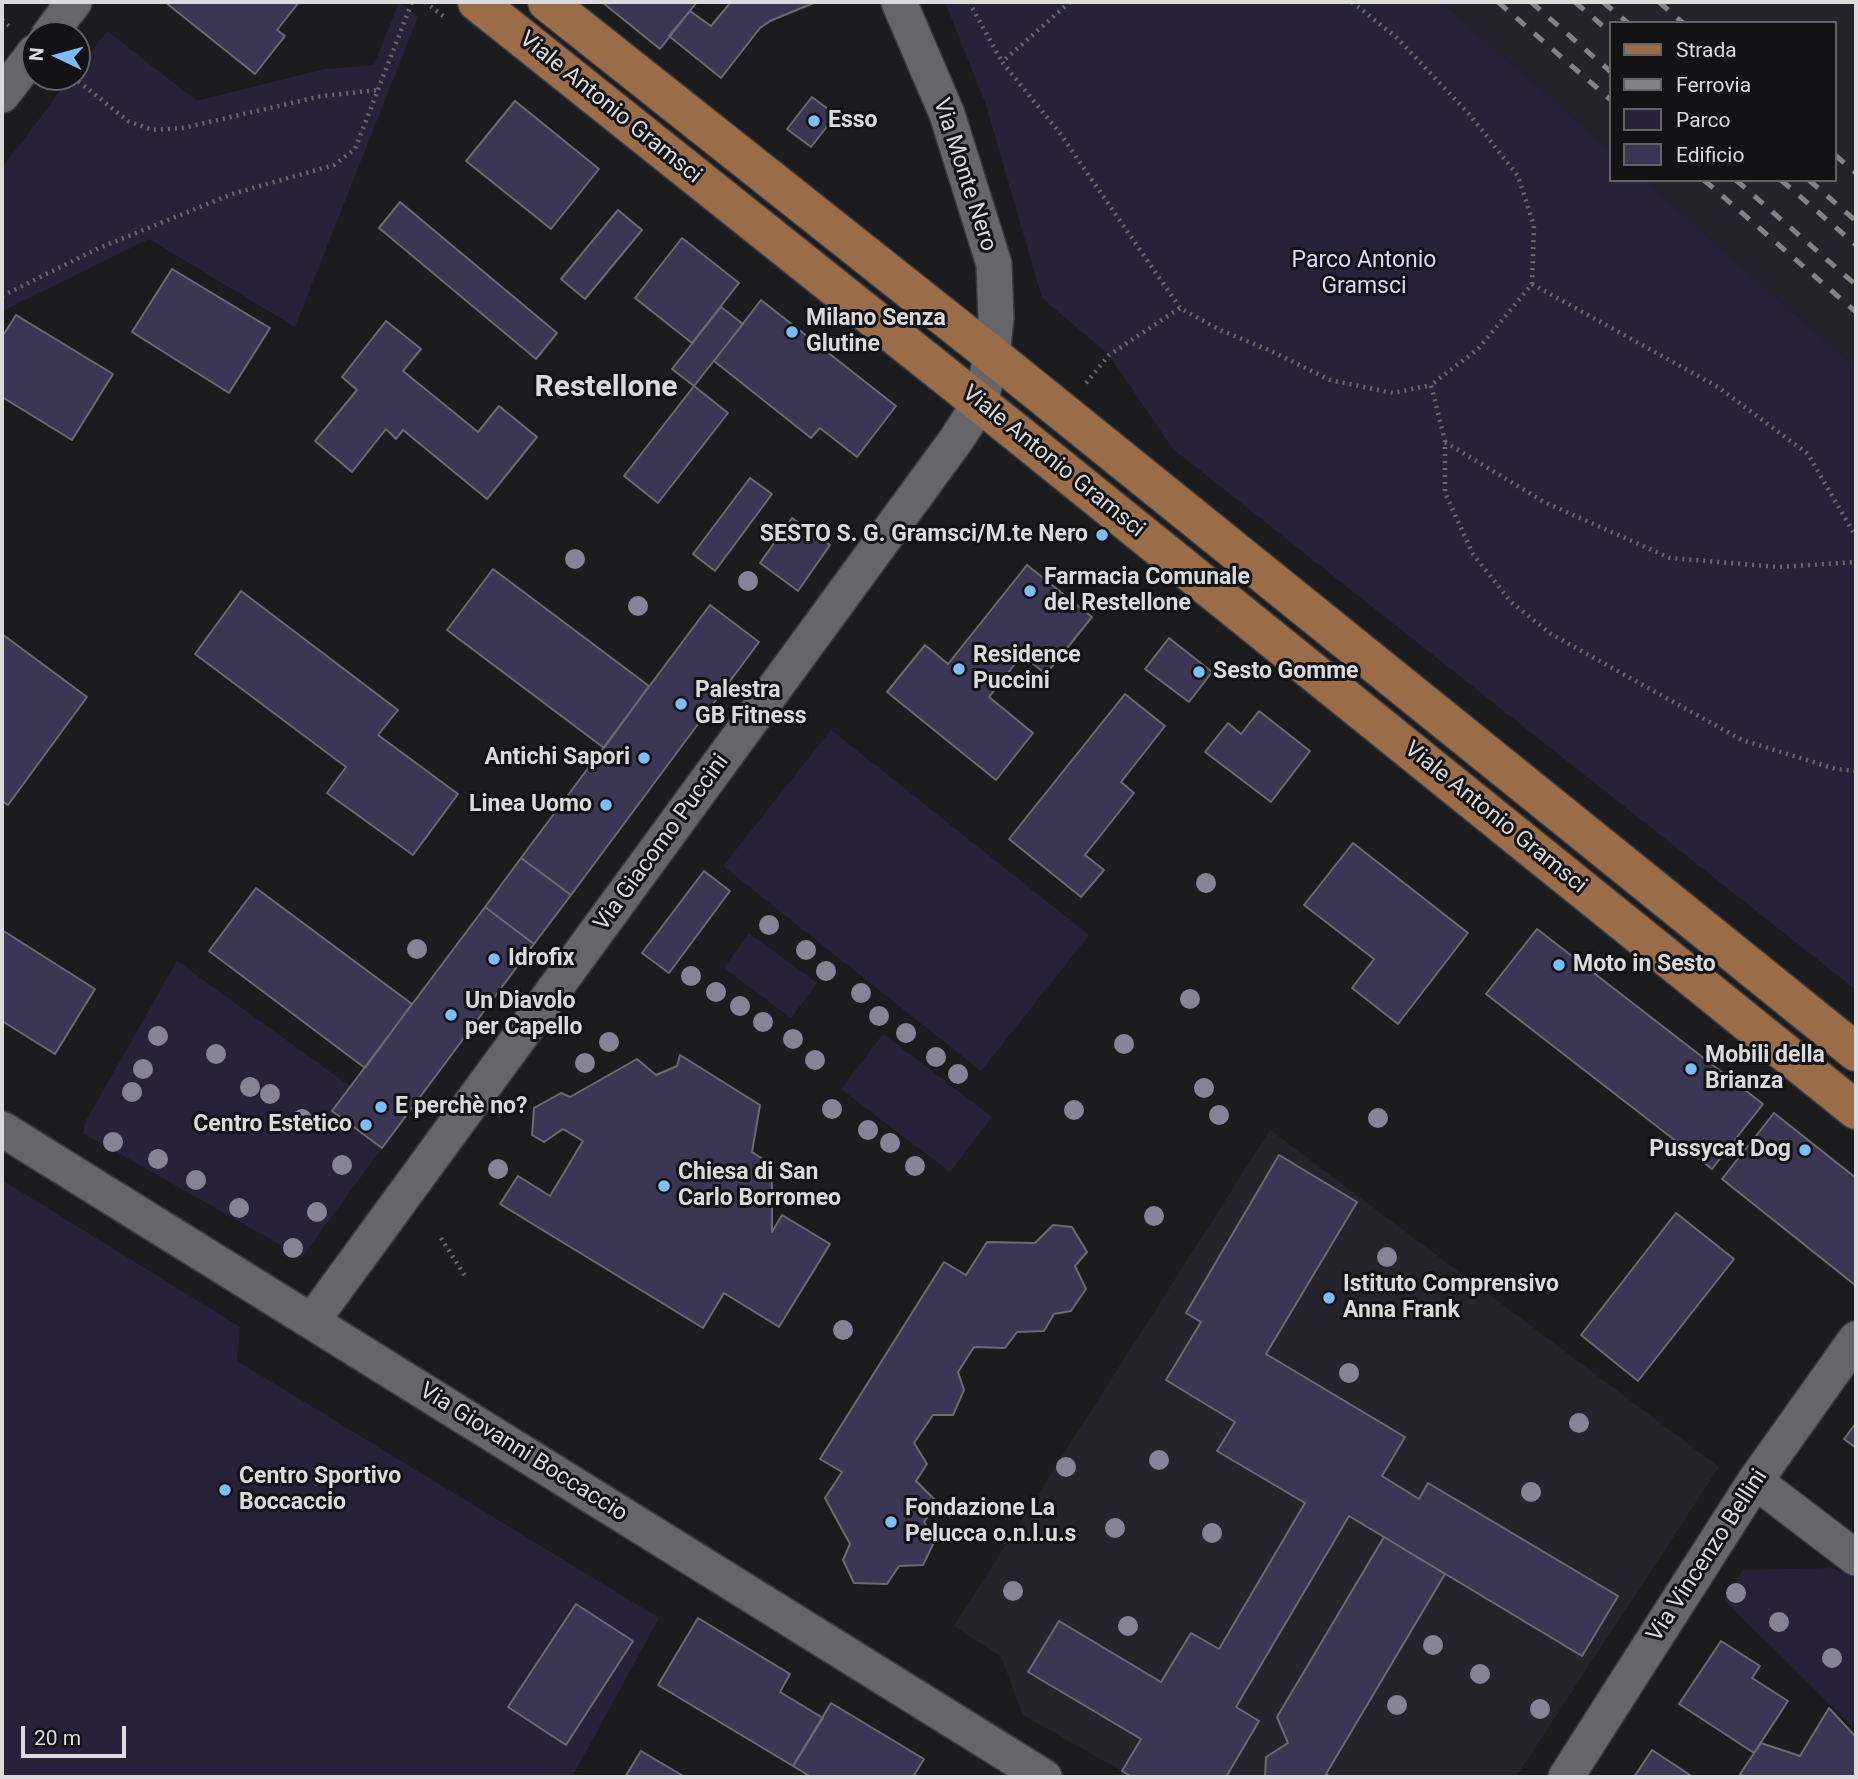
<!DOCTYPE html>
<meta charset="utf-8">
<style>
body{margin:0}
#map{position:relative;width:1858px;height:1779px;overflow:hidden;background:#1c1c1f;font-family:Roboto,sans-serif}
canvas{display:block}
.frame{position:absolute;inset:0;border:4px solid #dbdbdd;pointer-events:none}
.legend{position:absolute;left:1609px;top:21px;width:228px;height:161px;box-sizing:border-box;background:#131316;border:2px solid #636366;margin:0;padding:9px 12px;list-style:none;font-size:21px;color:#dbdbdd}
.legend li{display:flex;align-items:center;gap:14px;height:35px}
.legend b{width:35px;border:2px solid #636366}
.north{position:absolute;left:21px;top:21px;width:70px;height:70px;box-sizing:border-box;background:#131316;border:2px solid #636366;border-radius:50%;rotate:275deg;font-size:19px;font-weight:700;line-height:28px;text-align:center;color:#dbdbdd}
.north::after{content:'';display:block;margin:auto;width:24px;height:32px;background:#7cbef9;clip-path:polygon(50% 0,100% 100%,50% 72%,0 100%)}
.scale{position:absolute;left:21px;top:1726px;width:105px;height:32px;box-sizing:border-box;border:4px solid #dbdbdd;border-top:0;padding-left:9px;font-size:21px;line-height:24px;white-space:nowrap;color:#dbdbdd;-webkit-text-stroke:5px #131316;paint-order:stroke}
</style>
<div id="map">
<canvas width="1858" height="1779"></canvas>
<div class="frame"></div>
<ul class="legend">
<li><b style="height:9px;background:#9a6d48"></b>Strada</li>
<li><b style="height:9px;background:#838385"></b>Ferrovia</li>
<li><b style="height:19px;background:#27223a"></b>Parco</li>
<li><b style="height:19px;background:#3b3653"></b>Edificio</li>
</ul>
<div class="north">N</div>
<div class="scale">20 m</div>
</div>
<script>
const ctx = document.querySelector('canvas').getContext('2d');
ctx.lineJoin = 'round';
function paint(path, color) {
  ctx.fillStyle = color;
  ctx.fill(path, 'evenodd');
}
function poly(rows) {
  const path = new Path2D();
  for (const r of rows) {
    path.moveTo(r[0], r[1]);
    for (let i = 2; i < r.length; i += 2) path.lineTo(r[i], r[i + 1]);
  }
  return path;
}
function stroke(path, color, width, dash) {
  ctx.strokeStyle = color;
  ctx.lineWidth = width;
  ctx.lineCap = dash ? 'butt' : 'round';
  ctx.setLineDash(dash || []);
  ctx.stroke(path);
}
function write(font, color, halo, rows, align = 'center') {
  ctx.font = font + ' Roboto,sans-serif';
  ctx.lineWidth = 6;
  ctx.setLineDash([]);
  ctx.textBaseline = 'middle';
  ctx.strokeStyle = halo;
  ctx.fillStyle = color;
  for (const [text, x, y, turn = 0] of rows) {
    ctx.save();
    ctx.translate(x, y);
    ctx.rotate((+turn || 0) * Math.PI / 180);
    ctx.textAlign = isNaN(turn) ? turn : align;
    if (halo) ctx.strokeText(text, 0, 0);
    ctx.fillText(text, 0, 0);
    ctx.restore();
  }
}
paint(poly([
 [1442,2,1856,2,1856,368,1644,180,1835,180,1835,23,1611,23,1611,151],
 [1270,1130,1719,1467,1516,1777,1132,1777,1023,1715,1001,1657,954,1626]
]), '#25242d');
paint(poly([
 [399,2,418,17,295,327,149,239,2,311,2,168,71,77,77,77,77,70,107,31,197,101,325,69,374,65],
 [945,2,1442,2,1611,151,1611,180,1644,180,1856,368,1856,990,1173,449,1109,355,1042,298,986,105],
 [831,730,1089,935,981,1071,723,866],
 [749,933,817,983,791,1018,724,968],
 [177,961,351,1087,333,1111,382,1148,302,1257,83,1133,87,1119],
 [883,1034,992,1117,950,1172,841,1089],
 [2,1180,240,1327,237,1361,659,1618,572,1777,2,1777],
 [1833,1568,1856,1579,1856,1730,1724,1600,1743,1570]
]), '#27223a');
const building = poly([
 [165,2,299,2,277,30,285,36,255,74,165,2],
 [602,2,697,2,660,49,602,2],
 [731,2,816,2,770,21,760,28,721,78,669,36,690,11,711,26,731,2],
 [812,97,836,115,811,147,787,129,812,97],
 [515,101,599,169,551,229,466,161,515,101],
 [400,202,557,333,536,359,379,228,400,202],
 [618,210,642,230,585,299,561,279,618,210],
 [682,238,739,283,692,343,635,298,682,238],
 [172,269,270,328,229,393,132,332,172,269],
 [761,300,896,406,857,457,820,428,811,438,714,361,761,300],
 [721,307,743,324,694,386,672,369,721,307],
 [16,315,113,374,72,440,2,397,2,337,16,315],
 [386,321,421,349,403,371,478,432,499,406,537,437,487,499,403,430,396,439,386,429,352,472,315,441,357,390,342,377,386,321],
 [694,386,728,413,658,503,624,476,694,386],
 [750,478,772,494,715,571,693,554,750,478],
 [792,518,830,545,798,591,760,563,792,518],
 [1027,565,1092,617,1046,674,1022,655,989,697,1033,733,996,780,887,692,925,645,948,664,1027,565],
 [493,569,649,686,604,748,447,630,493,569],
 [241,591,398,710,378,735,458,794,413,855,327,793,346,767,195,654,241,591],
 [710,605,759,642,571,895,521,858,710,605],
 [2,634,87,697,8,805,2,801,2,634],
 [1169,638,1212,672,1189,702,1145,669,1169,638],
 [1125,694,1165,726,1121,782,1134,793,1085,855,1104,870,1081,897,1009,839,1125,694],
 [1259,711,1310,751,1271,802,1205,752,1228,723,1241,734,1259,711],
 [1353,843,1468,933,1398,1024,1352,988,1374,959,1304,905,1353,843],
 [521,858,571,895,534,944,485,907,521,858],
 [704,871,730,891,669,973,642,953,704,871],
 [256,888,412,1004,365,1068,209,951,256,888],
 [485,907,534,944,382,1148,332,1111,485,907],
 [1537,929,1763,1104,1712,1169,1486,994,1537,929],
 [2,930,95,989,55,1054,2,1021,2,930],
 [680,1055,760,1105,752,1152,772,1165,772,1232,782,1215,830,1244,779,1327,724,1293,703,1328,500,1204,518,1176,550,1196,583,1141,563,1129,544,1142,532,1135,534,1108,561,1093,570,1097,637,1059,656,1075,677,1066,680,1055],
 [1774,1113,1856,1178,1855,1285,1722,1179,1774,1113],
 [1279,1155,1357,1202,1266,1354,1405,1437,1382,1476,1419,1499,1428,1483,1618,1596,1582,1656,1349,1516,1236,1707,1259,1721,1226,1777,1132,1777,1122,1771,1141,1739,1028,1672,1059,1621,1161,1682,1191,1633,1219,1649,1305,1503,1217,1451,1235,1422,1166,1380,1201,1322,1186,1313,1279,1155],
 [1676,1213,1734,1259,1638,1381,1581,1335,1676,1213],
 [1053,1225,1072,1227,1087,1252,1075,1266,1086,1289,1071,1311,1054,1314,1044,1331,1017,1332,1005,1348,974,1347,958,1372,964,1390,953,1415,933,1415,914,1443,927,1464,916,1481,937,1502,924,1522,936,1538,923,1565,899,1566,887,1584,854,1583,843,1560,850,1544,825,1498,842,1472,820,1459,944,1262,966,1275,987,1242,1035,1243,1053,1225],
 [1856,1423,1856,1448,1844,1439,1856,1423],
 [1384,1537,1445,1574,1326,1774,1331,1777,1265,1777,1266,1757,1288,1743,1277,1717,1384,1537],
 [576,1604,633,1641,566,1745,508,1707,576,1604],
 [698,1618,790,1674,780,1692,823,1718,793,1766,658,1685,698,1618],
 [1721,1641,1760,1666,1752,1678,1788,1701,1754,1753,1679,1704,1721,1641],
 [831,1703,924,1759,913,1777,811,1777,793,1766,831,1703],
 [1829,1708,1856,1737,1856,1777,1746,1777,1740,1774,1761,1743,1800,1756,1829,1708],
 [1652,1750,1693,1777,1634,1777,1652,1750],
 [641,1751,685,1777,625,1777,641,1751]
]);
paint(building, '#3b3653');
stroke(building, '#6b6a6e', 2);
const minor = poly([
 [49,35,74,2],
 [2,95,35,52],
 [2,1129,1044,1777],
 [312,1321,956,440,980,403,992,355,996,318,994,264,947,114,899,2],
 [1755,1481,1856,1558],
 [1566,1777,1755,1481,1856,1339]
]);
const major = poly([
 [477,2,1017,433,1856,1110],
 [547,2,992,355,1856,1052]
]);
stroke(minor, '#3a393c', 38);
stroke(major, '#3a393c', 41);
stroke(poly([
 [425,2,443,16],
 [969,2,1002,62],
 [1070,2,1002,62,1059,132,1180,308,1220,330,1271,351,1330,380,1393,393,1431,385,1445,441,1445,493,1473,554,1511,602,1551,634,1742,740,1836,769,1856,771],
 [1352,2,1397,38,1470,115,1518,176,1534,226,1532,284,1478,349,1431,385],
 [2,20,10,27],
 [73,77,128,121,152,130,183,128,322,96,378,90],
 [1532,284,1718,387,1808,454,1856,537],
 [2,296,99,248,232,194,334,165,355,149,412,2],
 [1086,383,1109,355,1180,308],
 [1445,442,1544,502,1670,558,1779,567,1856,562],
 [441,1238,467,1279]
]), '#69696b', 4.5, [2, 5]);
stroke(minor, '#66656a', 35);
stroke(major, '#9a6d48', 38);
stroke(poly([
 [1498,2,1611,100],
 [1531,2,1611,72],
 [1575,2,1611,33],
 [1603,2,1628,23],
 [1659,2,1683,23],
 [1835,155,1856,173],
 [1704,180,1856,312],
 [1736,180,1856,285],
 [1781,180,1856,245],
 [1809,180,1856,221]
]), '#838385', 5, [12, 12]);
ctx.fillStyle = '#868397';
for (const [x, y] of [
 [575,559],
 [748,581],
 [638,606],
 [1206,883],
 [769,925],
 [417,949],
 [806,950],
 [826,971],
 [691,976],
 [716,992],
 [861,993],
 [1190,999],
 [740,1006],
 [879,1016],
 [763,1022],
 [906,1033],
 [158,1036],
 [793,1039],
 [609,1042],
 [1124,1044],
 [216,1054],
 [936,1057],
 [815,1060],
 [585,1063],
 [143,1069],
 [958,1074],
 [250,1087],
 [1204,1088],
 [132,1092],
 [270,1094],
 [832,1109],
 [1074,1110],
 [1219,1115],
 [1378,1118],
 [302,1119],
 [868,1130],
 [113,1142],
 [890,1143],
 [158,1159],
 [342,1165],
 [915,1166],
 [498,1169],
 [196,1180],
 [239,1208],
 [317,1212],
 [1154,1216],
 [293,1248],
 [1387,1257],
 [843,1330],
 [1349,1373],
 [1579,1423],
 [1159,1460],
 [1066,1467],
 [1531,1492],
 [1115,1528],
 [1212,1533],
 [1013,1591],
 [1736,1593],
 [1779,1622],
 [1128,1626],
 [1433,1645],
 [1832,1658],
 [1480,1674],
 [1397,1705],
 [1540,1709]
]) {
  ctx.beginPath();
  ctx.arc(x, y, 10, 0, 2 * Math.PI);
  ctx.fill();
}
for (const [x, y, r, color] of [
 [814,121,7,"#7cbef9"],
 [792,332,7,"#7cbef9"],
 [1102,535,7,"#7cbef9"],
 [1030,591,7,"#7cbef9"],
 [959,669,7,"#7cbef9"],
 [1199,672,7,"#7cbef9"],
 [681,704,7,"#7cbef9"],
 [644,758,7,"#7cbef9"],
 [606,805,7,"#7cbef9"],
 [494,959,7,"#7cbef9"],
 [1559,965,7,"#7cbef9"],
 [451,1015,7,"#7cbef9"],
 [1691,1069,7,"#7cbef9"],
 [381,1107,7,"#7cbef9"],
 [366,1125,7,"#7cbef9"],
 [1805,1150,7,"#7cbef9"],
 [664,1186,7,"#7cbef9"],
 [1329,1298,7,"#7cbef9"],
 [225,1490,7,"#7cbef9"],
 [891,1522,7,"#7cbef9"]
]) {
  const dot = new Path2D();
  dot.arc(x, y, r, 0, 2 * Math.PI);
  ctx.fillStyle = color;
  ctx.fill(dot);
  stroke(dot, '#131316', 2.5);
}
write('23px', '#dbdbdd', '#131316', [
 ["Viale Antonio Gramsci",610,108,39],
 ["Via Monte Nero",964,175,72],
 ["Viale Antonio Gramsci",1053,462,39],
 ["Viale Antonio Gramsci",1495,818,39],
 ["Via Giacomo Puccini",662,843,-54],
 ["Via Giovanni Boccaccio",523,1453,32],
 ["Via Vincenzo Bellini",1708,1556,-57]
]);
write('bold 23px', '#dbdbdd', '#131316', [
 ["Esso",828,121],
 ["Milano Senza",806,319],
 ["Glutine",806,345],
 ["SESTO S. G. Gramsci/M.te Nero",1088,535,"right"],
 ["Farmacia Comunale",1044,578],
 ["del Restellone",1044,604],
 ["Residence",973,656],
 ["Puccini",973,682],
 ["Sesto Gomme",1213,672],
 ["Palestra",695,691],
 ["GB Fitness",695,717],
 ["Antichi Sapori",630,758,"right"],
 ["Linea Uomo",592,805,"right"],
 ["Idrofix",508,959],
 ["Moto in Sesto",1573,965],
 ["Un Diavolo",465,1002],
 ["per Capello",465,1028],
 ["Mobili della",1705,1056],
 ["Brianza",1705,1082],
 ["E perchè no?",395,1107],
 ["Centro Estetico",352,1125,"right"],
 ["Pussycat Dog",1791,1150,"right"],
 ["Chiesa di San",678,1173],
 ["Carlo Borromeo",678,1199],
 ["Istituto Comprensivo",1343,1285],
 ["Anna Frank",1343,1311],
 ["Centro Sportivo",239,1477],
 ["Boccaccio",239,1503],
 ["Fondazione La",905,1509],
 ["Pelucca o.n.l.u.s",905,1535]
], 'left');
write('23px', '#ddd7fa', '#131316', [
 ["Parco Antonio",1364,261],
 ["Gramsci",1364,287]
]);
write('bold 30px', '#dbdbdd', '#131316', [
 ["Restellone",606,388]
]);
</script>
